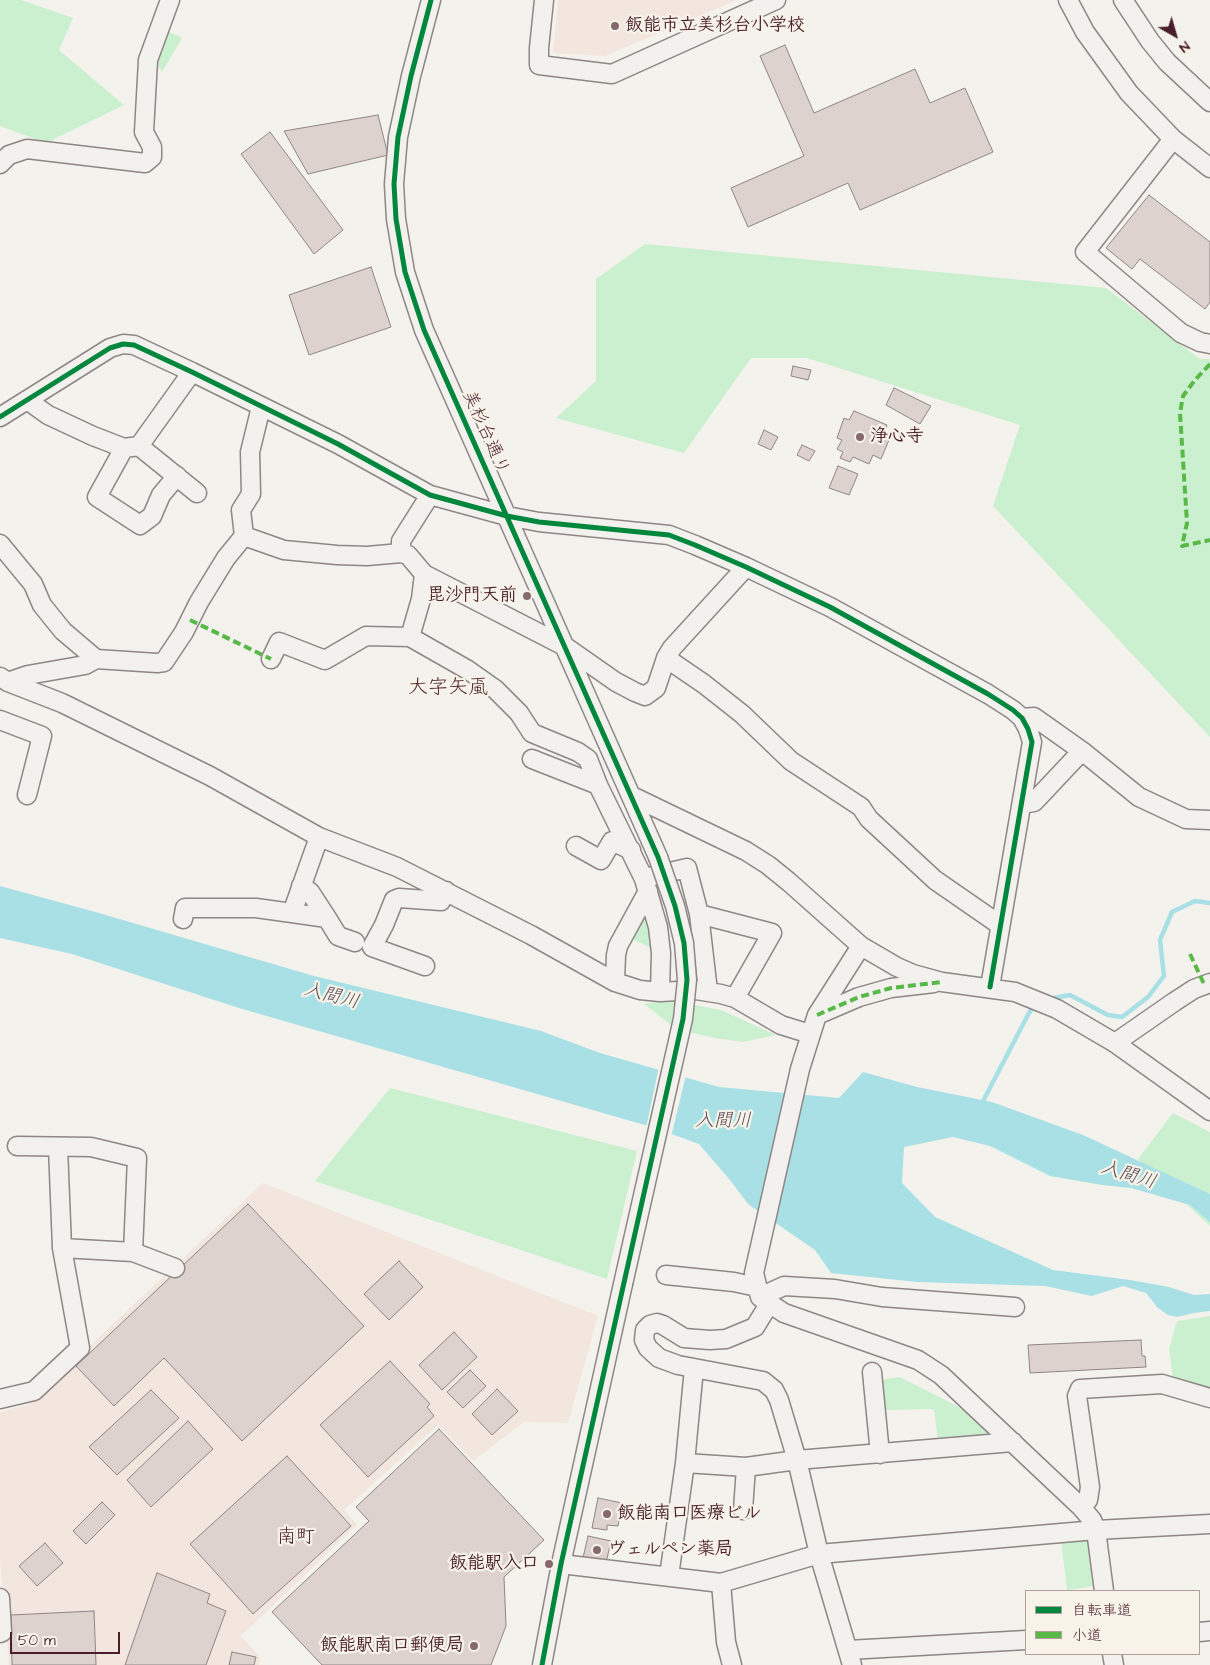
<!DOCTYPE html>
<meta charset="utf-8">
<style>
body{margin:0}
#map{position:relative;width:1210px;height:1665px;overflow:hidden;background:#f4f2ec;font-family:"Architects Daughter","Klee One",sans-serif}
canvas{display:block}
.legend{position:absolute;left:1025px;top:1590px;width:175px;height:65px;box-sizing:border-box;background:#f7f3e8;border:1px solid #b29e9c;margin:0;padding:6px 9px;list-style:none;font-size:15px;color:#4a1f2b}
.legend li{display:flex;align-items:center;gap:10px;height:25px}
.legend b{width:25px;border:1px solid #b29e9c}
.north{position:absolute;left:1150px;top:10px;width:50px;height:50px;-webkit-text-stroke:4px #f7f3e8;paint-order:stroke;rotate:142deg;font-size:14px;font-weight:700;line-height:20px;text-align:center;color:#4a1f2b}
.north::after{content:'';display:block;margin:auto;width:18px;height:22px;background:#4a1f2b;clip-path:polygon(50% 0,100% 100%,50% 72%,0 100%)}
.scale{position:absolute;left:10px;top:1632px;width:110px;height:22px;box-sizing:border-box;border:2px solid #4a1f2b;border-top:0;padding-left:6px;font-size:15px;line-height:18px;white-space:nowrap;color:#4a1f2b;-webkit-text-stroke:4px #f7f3e8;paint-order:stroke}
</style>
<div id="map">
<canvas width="1210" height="1665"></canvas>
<ul class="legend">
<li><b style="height:6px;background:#00873e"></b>自転車道</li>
<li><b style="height:6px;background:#58b947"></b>小道</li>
</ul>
<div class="north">N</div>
<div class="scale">50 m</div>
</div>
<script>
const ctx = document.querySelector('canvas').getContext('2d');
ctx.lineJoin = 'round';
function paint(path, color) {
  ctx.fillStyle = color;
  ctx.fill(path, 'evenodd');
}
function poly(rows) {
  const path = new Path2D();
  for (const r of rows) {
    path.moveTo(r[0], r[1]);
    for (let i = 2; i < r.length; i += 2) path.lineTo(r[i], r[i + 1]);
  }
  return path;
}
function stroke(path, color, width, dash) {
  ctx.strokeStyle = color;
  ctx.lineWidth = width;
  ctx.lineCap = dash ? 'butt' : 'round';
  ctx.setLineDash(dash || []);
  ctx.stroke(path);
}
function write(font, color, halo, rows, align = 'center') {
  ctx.font = font + ' "Architects Daughter","Klee One",sans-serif';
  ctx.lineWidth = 4.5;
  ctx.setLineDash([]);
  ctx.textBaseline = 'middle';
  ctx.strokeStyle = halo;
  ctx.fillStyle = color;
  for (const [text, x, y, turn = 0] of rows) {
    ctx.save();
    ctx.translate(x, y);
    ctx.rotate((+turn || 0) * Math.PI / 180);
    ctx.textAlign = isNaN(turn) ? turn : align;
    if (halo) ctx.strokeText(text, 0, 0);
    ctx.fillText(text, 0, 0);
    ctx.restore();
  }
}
paint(poly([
 [558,0,737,0,605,56,553,53],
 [263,1183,598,1316,568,1423,524,1422,473,1461,438,1425,344,1510,357,1525,241,1636,260,1657,259,1665,9,1665,0,1561,0,1412,27,1405]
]), '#f2e6df');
paint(poly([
 [0,0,21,0,73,18,59,50,124,105,46,143,0,126],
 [165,30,182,38,162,72,154,60],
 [645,244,1106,288,1200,359,1210,359,1210,737,993,506,1020,425,807,358,751,358,684,453,556,418,596,381,596,279],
 [647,905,654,950,631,938],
 [668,1000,721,1010,776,1035,743,1042,715,1038,676,1029,644,1004],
 [390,1088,637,1151,607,1279,315,1181],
 [1173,1113,1210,1132,1210,1226,1138,1159],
 [1210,1316,1210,1393,1173,1379,1169,1349,1177,1321],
 [900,1377,963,1409,988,1430,988,1441,938,1441,934,1409,882,1410,879,1380],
 [1088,1536,1095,1586,1067,1590,1061,1540]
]), '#cbf0d0');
paint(poly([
 [0,886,99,913,314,976,541,1031,600,1053,719,1087,839,1098,863,1072,917,1087,992,1102,1083,1135,1210,1194,1210,1222,1190,1205,1131,1188,1102,1185,1050,1176,990,1146,953,1137,904,1147,902,1183,935,1217,1053,1270,1130,1280,1169,1287,1194,1295,1210,1294,1210,1311,1194,1313,1177,1317,1168,1315,1158,1308,1146,1293,1123,1286,1092,1296,1045,1286,917,1282,831,1273,815,1250,748,1204,730,1180,699,1144,655,1128,239,1008,72,954,0,938]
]), '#a8e0e5');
paint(poly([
 [659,1067,686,1075,671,1137,646,1128]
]), '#f4f2ec');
stroke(poly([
 [1048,999,1070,995,1108,1015,1122,1017,1148,997,1164,976,1160,940,1172,912,1195,901,1210,903],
 [981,1105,1030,1011,1037,1006]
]), '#a8e0e5', 4.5);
const building = poly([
 [785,45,814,113,915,69,930,103,965,88,993,152,860,210,848,183,748,227,731,188,804,156,760,56,785,45],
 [378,115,388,155,308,174,284,131,378,115],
 [270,132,343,230,314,254,241,154,270,132],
 [1149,195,1210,242,1210,302,1205,309,1140,259,1132,269,1106,248,1149,195],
 [371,267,391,327,309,355,289,295,371,267],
 [793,366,811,370,808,380,791,376,793,366],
 [894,388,931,406,920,424,886,405,894,388],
 [854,411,887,425,882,437,889,440,881,459,873,455,869,464,853,457,850,462,840,458,843,452,837,449,842,440,837,438,844,418,849,420,854,411],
 [764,430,778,437,771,450,758,444,764,430],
 [802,445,815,451,809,461,797,455,802,445],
 [838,466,858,474,849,495,829,488,838,466],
 [248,1204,364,1326,242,1441,164,1358,114,1406,76,1366,248,1204],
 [399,1261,423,1287,389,1320,364,1294,399,1261],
 [454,1332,477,1357,442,1390,419,1365,454,1332],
 [1141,1340,1142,1356,1145,1356,1146,1367,1030,1373,1028,1345,1141,1340],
 [390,1361,430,1404,427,1407,434,1416,368,1477,320,1425,390,1361],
 [470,1370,486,1386,463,1408,447,1392,470,1370],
 [497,1389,518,1411,492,1435,472,1414,497,1389],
 [151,1390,179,1418,117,1475,89,1447,151,1390],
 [188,1421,213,1449,151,1507,127,1480,188,1421],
 [439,1429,544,1540,504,1577,506,1626,491,1665,322,1665,272,1612,369,1521,356,1507,439,1429],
 [287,1456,351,1526,253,1614,190,1544,287,1456],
 [598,1498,622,1503,618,1526,607,1525,607,1530,592,1528,598,1498],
 [102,1502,115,1515,86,1544,73,1531,102,1502],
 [588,1536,611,1541,606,1563,583,1558,588,1536],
 [45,1543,63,1563,37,1586,19,1566,45,1543],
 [157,1573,210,1594,207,1603,226,1611,206,1665,125,1665,157,1573],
 [94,1611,96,1665,12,1665,11,1615,94,1611],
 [232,1652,256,1657,254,1665,229,1665,232,1652]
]);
paint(building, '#ded2cf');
stroke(building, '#8f8685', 1);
const minor = poly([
 [431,0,411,76,398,137,394,184,396,219,405,272,424,330,658,857],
 [544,0,539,48,539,65,612,74,776,0],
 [1068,0,1085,32,1129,93,1173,139,1210,168],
 [1123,0,1150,41,1167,62,1210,102],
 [1173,139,1085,252,1181,333,1200,342,1210,344],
 [0,164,9,155,27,149,145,163,152,157,152,147,144,132,148,60,170,0],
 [27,400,48,415,93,436,124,448,139,446,197,493],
 [0,417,110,348,123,344,134,345,192,372,338,444,430,495,507,516,539,522,669,535,695,545,746,567,830,607,988,694,1013,710,1022,718,1028,729,1032,742,990,987],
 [139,446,192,372],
 [124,448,97,497,140,525,152,516,161,495,177,476],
 [244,536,241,510,251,494,250,452,261,407],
 [0,544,33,584,42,605,63,631,96,659,157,663,164,662,184,632,199,602,226,558,244,536,284,550,337,555,367,556,401,553,408,555,424,574,566,647,616,682,635,692,645,696,656,688,666,658,672,648,746,567],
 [401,553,401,541,430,495],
 [410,637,421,599,424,574],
 [666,658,704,684,742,714,791,761,861,807,869,819,935,880,1000,925],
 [271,659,279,642,325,660,366,636,410,637,468,670,495,689,519,713,532,733,578,752,588,759,598,785,644,879,658,927,661,953,660,992],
 [0,677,8,682,62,703,210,776,319,837,397,867,531,935,615,982,640,990,660,992,696,990,721,994,735,998,781,1025,810,1034],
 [8,682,28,675,85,665,96,659],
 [1022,718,1034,717,1082,751,1139,797,1186,819,1210,820],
 [0,720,42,736,27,795],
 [532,759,598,785],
 [632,796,746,851,768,865,789,882,861,946,897,967,913,974,942,982,1015,992,1057,1009,1115,1043,1210,1111],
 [1022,804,1034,802,1082,751],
 [576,846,601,860,612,841,631,850],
 [649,877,687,868,699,914,708,991],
 [301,886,310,892,327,918],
 [292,913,327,918,338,936,355,942],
 [699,914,772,933,735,998],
 [183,919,185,908,256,908,292,913,319,837],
 [861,946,817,1015,800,1069,754,1273,760,1297,784,1313,918,1360,941,1375,1081,1507,1092,1520,1096,1530,1104,1591],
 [425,966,372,947,384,925,394,900,399,898,441,901,446,891],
 [615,982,616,955,618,946,648,891],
 [817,1015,859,997,891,988,934,983],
 [1115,1043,1174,1002,1194,989,1210,983],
 [17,1146,91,1147,137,1158,133,1252,175,1268],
 [62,1248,133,1252],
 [666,1275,734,1282,757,1287],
 [760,1297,784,1286,835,1289,882,1297,1015,1307],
 [769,1304,755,1327,726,1339,710,1340,684,1338,663,1325,657,1323,650,1325,645,1330,644,1340,648,1348,659,1358,678,1365,763,1381,774,1390,779,1400,797,1460,819,1554,852,1665],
 [872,1372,880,1454],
 [0,1399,34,1391,80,1348,62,1248,58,1147],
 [685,1463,746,1467,797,1460,1013,1442],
 [1081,1507,1088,1500,1090,1487,1077,1396,1080,1389,1162,1384,1210,1398],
 [743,1510,746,1467],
 [561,1564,721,1583,819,1554,1096,1530,1210,1524],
 [669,1576,685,1463,694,1368],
 [721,1583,726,1642,732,1665],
 [0,1598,2,1632,0,1633],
 [1199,1632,1210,1631],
 [848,1650,1026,1640],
 [1112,1654,1114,1665],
 [542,1665,561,1564,623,1284]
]);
stroke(minor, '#8f8685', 21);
stroke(minor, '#f2f1ed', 18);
const minorBridge = poly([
 [623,1284,683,1019,687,980,684,943,675,906,658,857]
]);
stroke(minorBridge, '#8f8685', 21, []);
stroke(minorBridge, '#f2f1ed', 18);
stroke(poly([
 [1210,364,1195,380,1183,396,1180,413,1187,523,1182,546,1210,540],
 [190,620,271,659],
 [1190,954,1204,984],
 [817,1015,859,997,891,988,942,982]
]), '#58b947', 4, [8, 4]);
stroke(poly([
 [431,0,411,76,398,137,394,184,396,219,405,272,424,330,658,857,675,906,684,943,687,980,683,1019,561,1564,542,1665],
 [0,417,110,348,123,344,134,345,192,372,338,444,430,495,507,516,539,522,669,535,695,545,746,567,830,607,988,694,1013,710,1022,718,1028,729,1032,742,990,987]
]), '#00873e', 5);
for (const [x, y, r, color] of [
 [615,26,5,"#86696f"],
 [860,437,5,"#86696f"],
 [527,596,5,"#86696f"],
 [607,1514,5,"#86696f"],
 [597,1550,5,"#86696f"],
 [549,1564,5,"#86696f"],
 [474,1646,5,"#86696f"]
]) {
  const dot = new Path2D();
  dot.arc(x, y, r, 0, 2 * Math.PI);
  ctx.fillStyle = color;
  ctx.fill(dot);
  stroke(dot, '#f7f3e8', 2);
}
write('bold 18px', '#4a1f2b', '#f7f3e8', [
 ["飯能市立美杉台小学校",625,26],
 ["浄心寺",870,437],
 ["毘沙門天前",517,596,"right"],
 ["飯能南口医療ビル",617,1514],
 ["ヴェルペン薬局",607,1550],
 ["飯能駅入口",539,1564,"right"],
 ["飯能駅南口郵便局",464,1646,"right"]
], 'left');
write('18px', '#4a1f2b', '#f7f3e8', [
 ["美杉台通り",485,433,66]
]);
write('italic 19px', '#594d59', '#f7f3e8', [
 ["入間川",331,997,14],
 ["入間川",723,1122],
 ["入間川",1128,1176,17]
]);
write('19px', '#4a1f2b', '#f7f3e8', [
 ["南町",296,1538]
]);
write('20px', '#4a1f2b', '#f7f3e8', [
 ["大字矢颪",448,689]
]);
</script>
